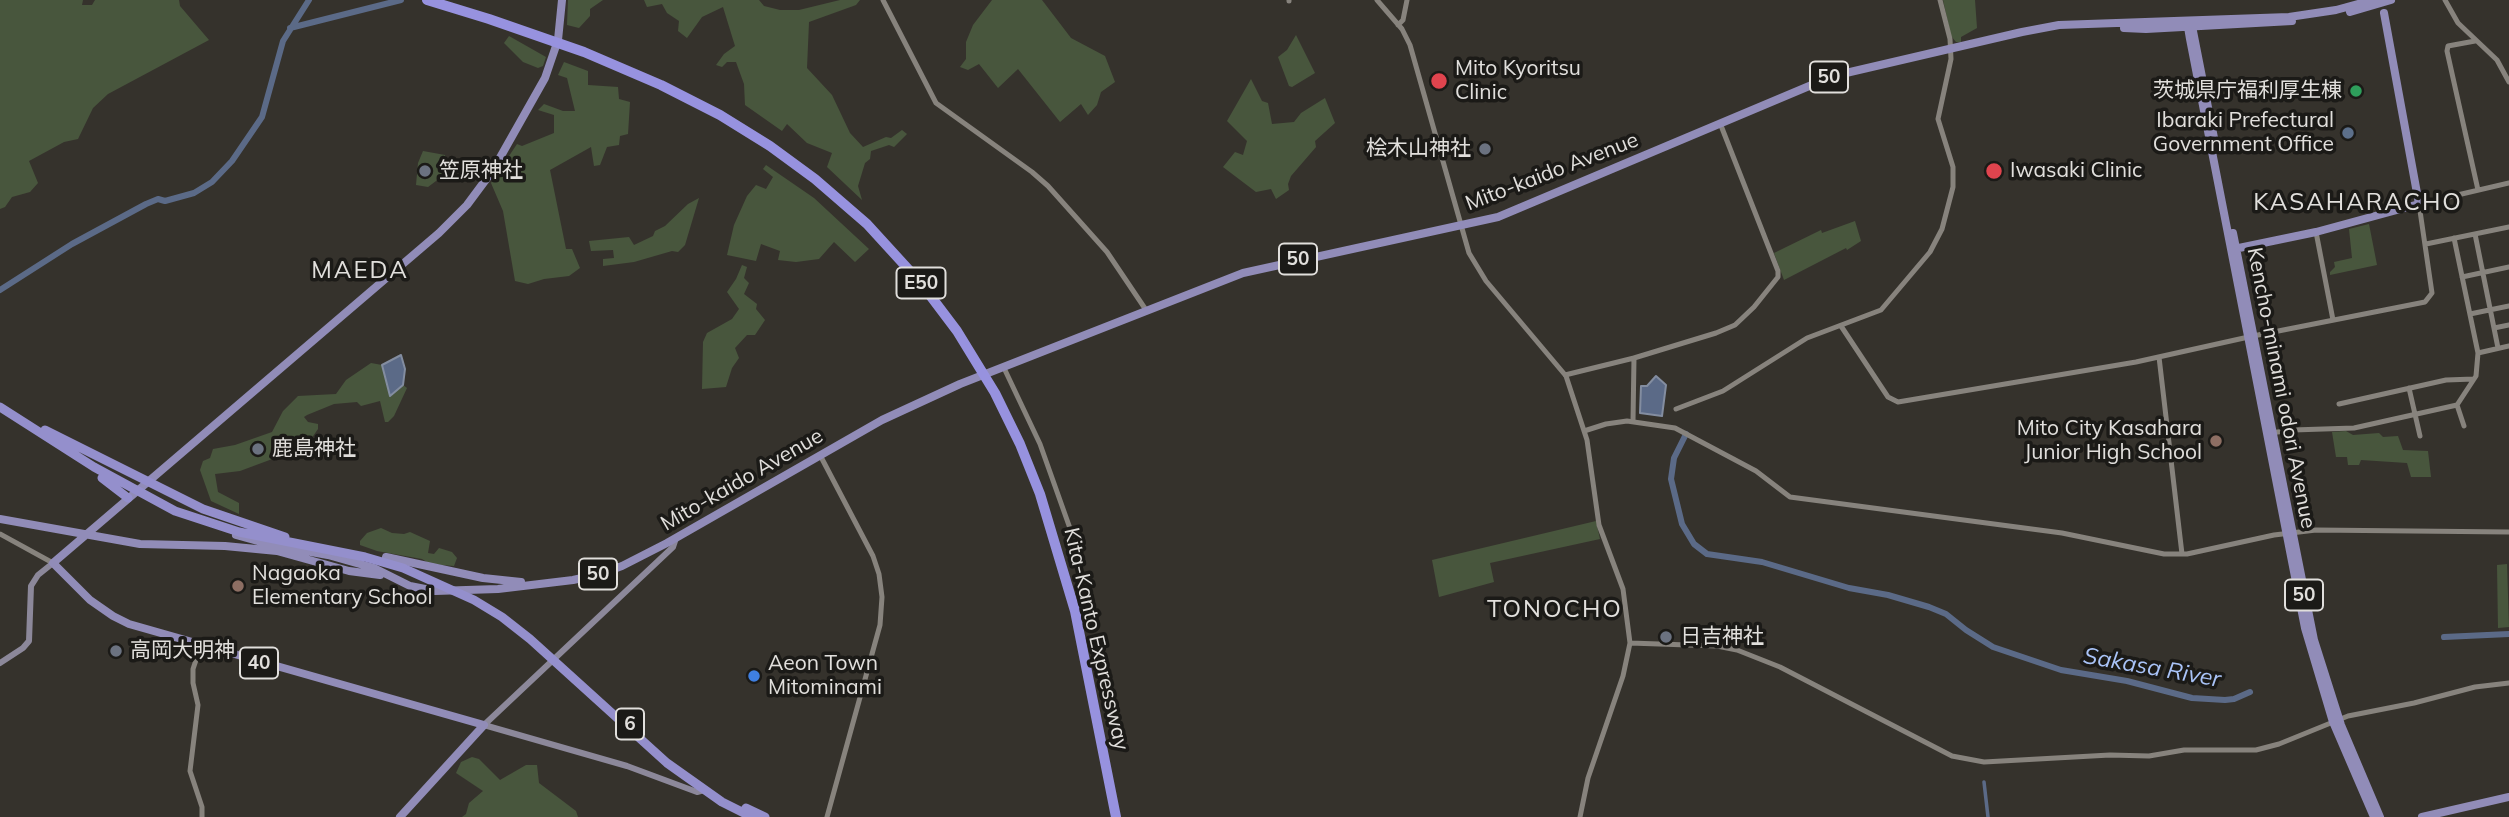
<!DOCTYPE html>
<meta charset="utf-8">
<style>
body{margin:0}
canvas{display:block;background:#35322c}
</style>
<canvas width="2509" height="817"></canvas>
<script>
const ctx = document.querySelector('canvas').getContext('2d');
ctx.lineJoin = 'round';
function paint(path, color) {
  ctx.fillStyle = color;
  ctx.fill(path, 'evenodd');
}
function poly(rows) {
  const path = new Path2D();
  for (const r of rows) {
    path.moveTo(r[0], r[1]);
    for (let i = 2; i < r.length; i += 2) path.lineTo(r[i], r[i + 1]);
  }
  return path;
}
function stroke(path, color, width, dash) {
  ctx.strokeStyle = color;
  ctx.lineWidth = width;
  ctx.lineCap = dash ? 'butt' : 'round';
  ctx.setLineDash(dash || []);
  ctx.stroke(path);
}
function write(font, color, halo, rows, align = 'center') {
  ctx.font = font + ' Mulish,"Noto Sans JP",sans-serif';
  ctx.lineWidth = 7;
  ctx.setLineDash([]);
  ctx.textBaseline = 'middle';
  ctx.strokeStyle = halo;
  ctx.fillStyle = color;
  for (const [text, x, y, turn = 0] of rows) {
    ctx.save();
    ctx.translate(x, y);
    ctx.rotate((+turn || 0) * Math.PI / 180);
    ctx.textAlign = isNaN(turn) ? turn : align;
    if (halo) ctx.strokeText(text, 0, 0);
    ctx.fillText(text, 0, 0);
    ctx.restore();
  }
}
paint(poly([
 [0,0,83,0,82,5,92,5,95,0,179,0,180,6,209,40,108,94,93,108,78,139,64,142,29,161,38,183,30,192,12,197,5,207,0,209],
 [568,0,603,0,590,9,590,16,579,28,567,25],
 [644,0,759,0,764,6,780,10,799,10,840,0,860,0,856,5,809,22,807,68,832,95,850,133,863,147,886,137,891,138,902,130,907,134,894,147,889,145,871,151,870,159,865,163,858,186,862,200,827,167,832,153,807,143,787,124,782,131,745,105,744,84,736,62,727,62,722,67,716,65,724,54,735,46,723,7,702,17,687,38,678,31,679,21,667,13,662,4,647,7],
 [992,0,1042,0,1071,38,1105,56,1115,82,1101,92,1097,105,1088,115,1081,104,1060,122,1018,69,998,88,979,64,968,70,960,67,966,59,966,42,973,25],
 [1943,0,1975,0,1977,28,1961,37,1961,42,1956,42,1951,36],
 [1296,35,1315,73,1292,87,1289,86,1278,57,1287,50],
 [509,36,546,57,543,66,538,68,523,62,504,43],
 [564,62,588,71,588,85,618,87,619,99,630,102,628,134,620,136,619,145,607,147,600,165,594,166,591,147,550,170,566,249,572,249,580,268,569,276,544,279,528,284,515,281,503,211,491,183,517,144,522,146,554,133,554,115,538,110,544,104,563,111,575,111,567,78,558,75],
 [1251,79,1262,101,1268,103,1272,124,1294,122,1301,113,1325,98,1335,123,1315,141,1316,147,1291,176,1288,184,1289,190,1276,199,1271,189,1256,192,1223,167,1235,152,1243,155,1247,141,1227,121],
 [423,151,445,155,448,172,428,187,416,185,418,163],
 [766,165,814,198,869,249,855,262,834,242,819,259,796,262,778,260,780,251,761,244,756,261,727,255,734,225,747,196,756,185,766,189,773,177,763,169],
 [699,198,685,245,678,252,672,251,634,262,603,266,603,259,614,258,613,250,591,251,589,241,629,237,634,245,653,236,655,231,665,226,688,204],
 [1855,221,1861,241,1847,250,1846,248,1784,280,1774,253,1821,230,1822,233],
 [2369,224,2377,265,2330,275,2330,272,2335,267,2334,262,2352,258,2349,229],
 [742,265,747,267,744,278,749,283,744,294,757,304,756,309,765,320,755,335,747,335,735,348,739,358,732,368,726,387,702,389,703,342,707,333,732,319,739,309,727,292,736,279],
 [371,363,382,365,391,396,403,385,407,388,394,416,388,422,385,422,380,401,361,406,357,402,334,404,307,415,304,417,308,422,318,424,318,429,298,458,283,455,240,471,215,474,218,492,239,503,239,514,211,501,200,470,203,461,210,458,213,449,235,445,272,432,283,411,298,396,336,394,346,380],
 [2346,431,2353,435,2379,433,2383,437,2398,436,2403,450,2428,451,2431,477,2411,477,2407,463,2361,460,2359,465,2348,465,2347,457,2336,457,2332,432],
 [1596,521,1600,539,1490,563,1494,582,1439,597,1432,560],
 [381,528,392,533,404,534,410,532,430,541,428,553,434,554,439,548,452,552,457,558,454,566,430,564,422,559,377,551,360,545,360,541,367,533],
 [2507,564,2509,627,2498,628,2497,565],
 [472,757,479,759,500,780,526,765,537,765,539,783,576,811,578,817,462,817,466,814,469,803,483,791,456,773,461,762]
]), '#48563d');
const water = poly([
 [401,355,405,369,403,385,390,396,382,365,401,355],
 [1656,376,1666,385,1662,416,1640,413,1641,386,1647,386,1656,376]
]);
paint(water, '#5b6a87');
stroke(water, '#838da0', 2);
stroke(poly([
 [1984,782,1988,817]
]), '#5b6a87', 3.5);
stroke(poly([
 [290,28,401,0],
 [0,290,72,244,146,204,158,199,165,201,194,193,212,182,232,161,262,117,283,41,309,0],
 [1686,434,1674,458,1671,479,1682,524,1694,544,1707,554,1762,562,1849,588,1888,595,1929,607,1946,614,1966,630,1993,647,2061,670,2127,681,2192,698,2225,700,2234,699,2250,692],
 [2444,637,2509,634]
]), '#5b6a87', 6);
stroke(poly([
 [883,0,936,103,1032,172,1048,186,1107,252,1146,310],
 [1289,0,1289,1],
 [1377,0,1402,29,1410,45,1469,253,1486,281,1566,376,1587,440,1599,525,1623,589,1630,643,1623,676,1588,778,1580,817],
 [2445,0,2458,23,2497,60,2509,82],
 [1398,25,1403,20,1407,0],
 [2475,41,2448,46,2447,51,2478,190],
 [2316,232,2333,320],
 [2475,234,2498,348],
 [2454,238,2478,353],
 [2426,244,2509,227],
 [2462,277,2509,267],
 [2470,314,2509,306],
 [1841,326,1888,397,1898,402,2136,362,2253,336,2425,302,2432,293,2419,204,2509,183],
 [2494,328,2509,325],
 [2159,357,2182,554],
 [1004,368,1040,444,1072,534],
 [1565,375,1634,358],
 [2409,388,2420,436],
 [2339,404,2446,380,2474,379],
 [2457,405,2464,426],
 [1676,409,1723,391,1807,338,1881,310,1930,252,1942,229,1953,187,1953,167,1938,119,1951,59,1950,39,1940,0],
 [1633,421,1634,358,1716,333,1735,325,1754,307,1778,277,1778,271,1720,123],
 [1584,431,1606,424,1627,421,1675,428,1756,471,1790,497,2062,533,2164,554,2187,554,2274,535,2316,530,2509,532],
 [2270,433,2293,430,2354,428,2457,405,2476,376,2478,353,2509,346],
 [820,455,873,556,879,574,882,597,880,625,827,817],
 [0,534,53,563],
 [1630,643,1717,646,1737,650,1780,667,1952,756,1984,762,2110,755,2149,756,2184,750,2256,750,2279,744,2348,716,2414,703,2475,687,2509,683],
 [201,645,193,669,193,683,198,705,190,771,202,807,202,817]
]), '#87837d', 5);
stroke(poly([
 [676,538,673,547,484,725,627,766,697,792,704,790],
 [0,663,23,648,29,641,31,586,38,575,53,563]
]), '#8c889a', 6);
stroke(poly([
 [2350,12,2391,0],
 [2191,21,2188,27,2190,39,2305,628,2333,722,2374,817],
 [2191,21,2216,148],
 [2124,28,2146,29,2292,21],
 [2233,233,2314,640,2341,725,2380,817],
 [2234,249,2316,232,2419,204,2384,13],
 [0,519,140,544,225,546,277,551,349,571,380,575],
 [236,535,272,545,328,555,374,568,410,586,435,591,498,589,573,580,600,574,622,566,667,543,882,420,960,384,1243,273,1498,217,1833,76,2022,32,2059,25,2289,17,2336,10,2373,0],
 [386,557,483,578,521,582],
 [400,817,484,725,129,624,113,616,90,600,53,563,439,233,467,205,493,170,545,78,558,40,562,0],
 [2422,817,2509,797]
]), '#918cb8', 8);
stroke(poly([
 [0,407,94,467,175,511,239,532,365,557,403,568,474,600,502,617,530,639,667,763,722,802,752,817],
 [45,430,203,509,285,537],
 [102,478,128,498],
 [746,808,765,817]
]), '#948fcc', 9);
stroke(poly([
 [427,0,489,19,584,52,661,85,720,115,770,146,815,179,867,224,920,282,957,331,995,393,1020,444,1040,494,1075,611,1116,817]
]), '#9792df', 10);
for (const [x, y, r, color] of [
 [1439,81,9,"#e0444e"],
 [2356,91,7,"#2e9e5b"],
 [2348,133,7,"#5c6f8a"],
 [1485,149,7,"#6b7280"],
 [425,171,7,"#6b7280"],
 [1994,171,9,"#e0444e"],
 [2216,441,7,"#8d6e63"],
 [258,449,7,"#6b7280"],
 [238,586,7,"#8d6e63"],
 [1666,637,7,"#6b7280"],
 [116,651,7,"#6b7280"],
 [754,676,7,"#3f7fe0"]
]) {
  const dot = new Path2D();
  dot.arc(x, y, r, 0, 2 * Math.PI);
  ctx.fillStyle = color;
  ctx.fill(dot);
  stroke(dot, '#1b1a17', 2.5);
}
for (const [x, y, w] of [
 [1829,77,38],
 [1298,259,38],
 [921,283,49],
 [598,574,38],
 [2304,595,38],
 [259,663,38],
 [630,724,28]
]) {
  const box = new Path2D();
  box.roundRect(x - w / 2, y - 15.5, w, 31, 5);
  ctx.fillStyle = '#1b1a17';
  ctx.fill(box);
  stroke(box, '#e1dfdc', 2);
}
write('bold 19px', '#e1dfdc', null, [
 ["50",1829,77],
 ["50",1298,259],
 ["E50",921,283],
 ["50",598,574],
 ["50",2304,595],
 ["40",259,663],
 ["6",630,724]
]);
write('21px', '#e1dfdc', '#1b1a17', [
 ["Mito Kyoritsu",1455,69],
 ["Clinic",1455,93],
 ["茨城県庁福利厚生棟",2342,91,"right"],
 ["Ibaraki Prefectural",2334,121,"right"],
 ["Government Office",2334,145,"right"],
 ["桧木山神社",1471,149,"right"],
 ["笠原神社",439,171],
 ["Iwasaki Clinic",2010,171],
 ["Mito City Kasahara",2202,429,"right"],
 ["Junior High School",2202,453,"right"],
 ["鹿島神社",272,449],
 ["Nagaoka",252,574],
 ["Elementary School",252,598],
 ["日吉神社",1680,637],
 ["高岡大明神",130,651],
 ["Aeon Town",768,664],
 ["Mitominami",768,688]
], 'left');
write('21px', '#e1dfdc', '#1b1a17', [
 ["Mito-kaido Avenue",1552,172,-21],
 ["Kencho-minami odori Avenue",2281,388,79],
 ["Mito-kaido Avenue",742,480,-30],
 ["Kita-Kanto Expressway",1096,639,77]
]);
write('italic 23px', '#a9c3f7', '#1b1a17', [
 ["Sakasa River",2152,668,10]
]);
ctx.letterSpacing = '2px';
write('24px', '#e1dfdc', '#1b1a17', [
 ["KASAHARACHO",2358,203],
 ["MAEDA",360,271],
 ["TONOCHO",1555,610]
]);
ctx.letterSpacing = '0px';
</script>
